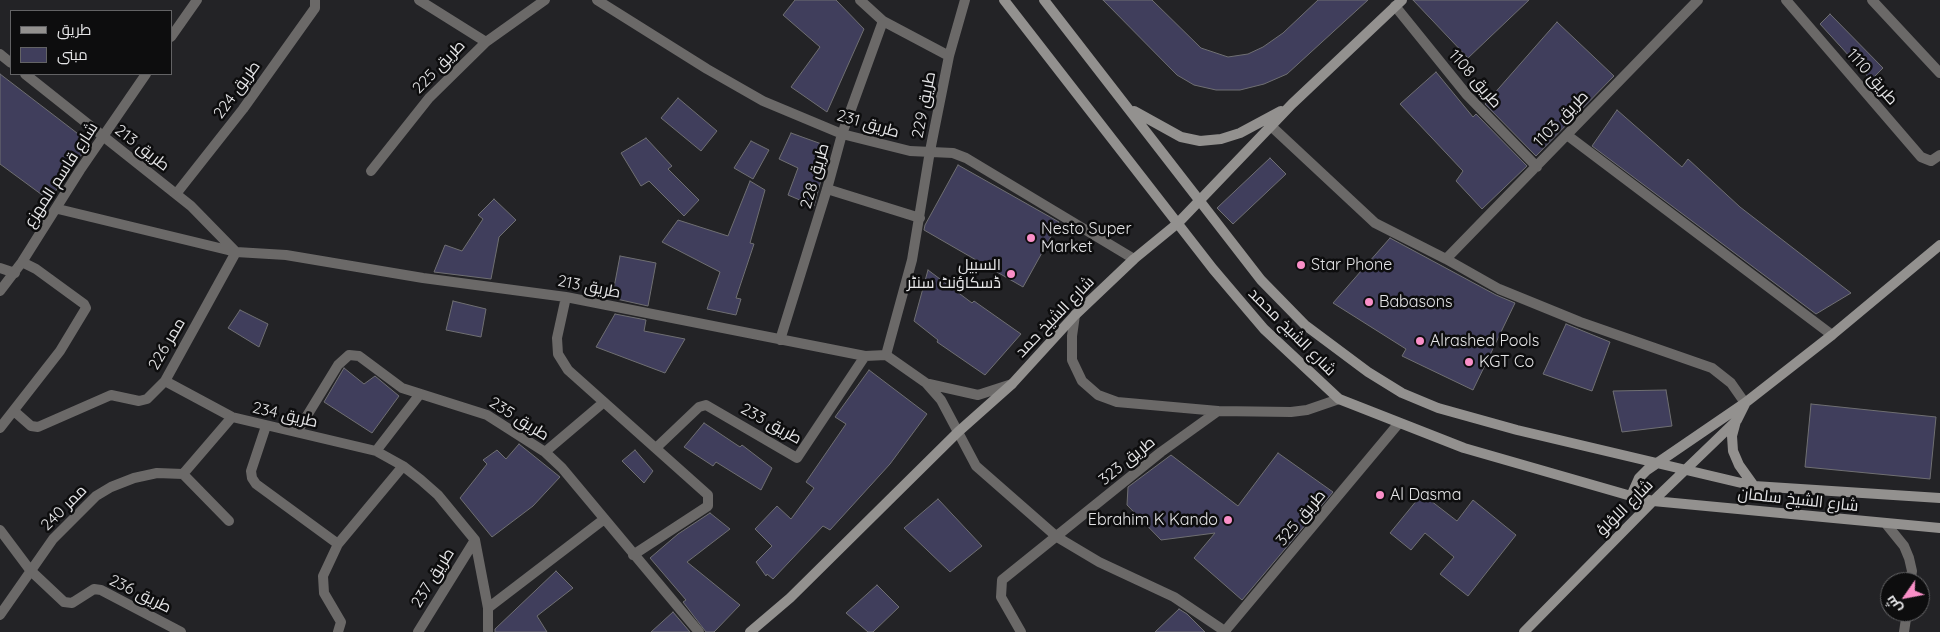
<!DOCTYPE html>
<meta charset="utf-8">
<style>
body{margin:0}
#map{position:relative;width:1940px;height:632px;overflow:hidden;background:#232326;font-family:Quicksand,Cairo,sans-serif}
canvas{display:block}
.legend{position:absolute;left:10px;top:10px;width:162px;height:65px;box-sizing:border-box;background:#0d0d0e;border:1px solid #636365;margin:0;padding:6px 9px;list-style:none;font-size:15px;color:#e5e5e7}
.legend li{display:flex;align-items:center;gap:10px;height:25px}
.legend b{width:25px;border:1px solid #636365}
.north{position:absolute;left:1880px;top:572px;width:50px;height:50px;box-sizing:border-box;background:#0d0d0e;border:1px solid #636365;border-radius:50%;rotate:237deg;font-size:14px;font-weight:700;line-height:20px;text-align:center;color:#e5e5e7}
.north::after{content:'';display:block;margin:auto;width:18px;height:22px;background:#fa8fc8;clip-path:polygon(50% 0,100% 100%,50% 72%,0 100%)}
</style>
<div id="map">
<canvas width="1940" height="632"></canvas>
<ul class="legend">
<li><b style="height:6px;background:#93918f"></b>طريق</li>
<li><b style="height:14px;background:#403e5c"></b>مبنى</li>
</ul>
<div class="north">ش</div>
</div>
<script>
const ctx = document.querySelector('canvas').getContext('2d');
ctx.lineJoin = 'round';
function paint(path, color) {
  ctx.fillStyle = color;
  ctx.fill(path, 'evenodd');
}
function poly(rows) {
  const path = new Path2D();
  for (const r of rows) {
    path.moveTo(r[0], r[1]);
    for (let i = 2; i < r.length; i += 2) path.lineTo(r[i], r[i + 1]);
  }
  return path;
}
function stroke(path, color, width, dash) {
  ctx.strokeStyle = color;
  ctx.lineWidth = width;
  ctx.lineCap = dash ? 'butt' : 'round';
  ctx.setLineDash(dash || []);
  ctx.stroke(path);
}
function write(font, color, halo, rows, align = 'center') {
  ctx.font = font + ' Quicksand,Cairo,sans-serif';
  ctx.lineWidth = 5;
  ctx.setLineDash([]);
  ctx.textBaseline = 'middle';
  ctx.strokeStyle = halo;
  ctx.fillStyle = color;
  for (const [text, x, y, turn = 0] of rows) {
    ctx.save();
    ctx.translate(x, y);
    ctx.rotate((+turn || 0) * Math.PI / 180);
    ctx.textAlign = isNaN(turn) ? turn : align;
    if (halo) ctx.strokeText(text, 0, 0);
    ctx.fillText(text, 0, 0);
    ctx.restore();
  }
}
const building = poly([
 [795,0,836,0,864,29,827,112,791,87,820,47,783,15,795,0],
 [1103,0,1152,0,1201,48,1228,57,1248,54,1263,47,1283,33,1318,0,1368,0,1287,74,1264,84,1240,90,1216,90,1194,85,1177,75,1103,0],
 [1413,0,1529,0,1468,58,1413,0],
 [1830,14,1883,68,1871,80,1820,24,1830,14],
 [1557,22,1614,76,1536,156,1485,104,1557,22],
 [1436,72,1473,117,1476,114,1527,166,1482,209,1456,181,1463,171,1400,104,1436,72],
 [0,74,90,143,49,200,0,164,0,74],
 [678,98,717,131,701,151,661,118,678,98],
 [1617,110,1682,167,1688,159,1740,207,1851,293,1816,314,1592,146,1617,110],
 [791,133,830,147,814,206,788,195,798,168,779,159,791,133],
 [646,138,672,166,668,169,699,200,684,216,649,181,641,186,621,153,646,138],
 [751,141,769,150,753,179,734,168,751,141],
 [1270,158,1286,174,1233,224,1217,208,1270,158],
 [958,165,1059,222,1023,287,924,230,925,225,958,165],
 [750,181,765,190,750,243,754,244,736,298,741,299,736,315,707,309,720,272,662,242,678,220,728,236,750,181],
 [494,199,516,220,499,237,491,279,434,272,445,245,462,251,483,219,478,215,494,199],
 [1390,238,1496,295,1515,303,1473,390,1402,356,1406,349,1333,303,1390,238],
 [620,256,656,263,648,306,612,298,620,256],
 [928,270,972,303,974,301,1021,334,985,375,937,342,938,340,914,321,928,270],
 [453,301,486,309,481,337,446,330,453,301],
 [240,310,268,324,259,347,228,328,240,310],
 [615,314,646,320,644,331,685,339,665,373,596,347,615,314],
 [1566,324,1610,342,1592,391,1543,374,1566,324],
 [344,368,364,384,375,376,399,396,372,433,324,402,344,368],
 [869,370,927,414,890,464,830,530,823,526,773,579,767,574,766,576,756,562,772,546,755,529,777,506,791,519,814,488,806,482,846,424,835,417,869,370],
 [1666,390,1672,426,1622,432,1613,391,1666,390],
 [1811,404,1936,417,1930,479,1805,467,1811,404],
 [704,423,740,447,742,445,772,468,761,490,716,462,713,466,684,447,704,423],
 [519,444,560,477,533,506,492,537,460,498,487,464,483,460,497,450,506,459,519,444],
 [635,450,653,471,644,483,622,461,635,450],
 [1278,453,1333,492,1242,600,1194,558,1215,533,1161,540,1127,505,1128,487,1171,455,1238,506,1278,453],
 [1422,494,1457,521,1473,500,1516,535,1468,596,1440,574,1454,557,1425,533,1411,550,1390,533,1422,494],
 [938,499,982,546,950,572,904,528,938,499],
 [710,513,730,529,687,562,740,605,714,632,706,632,683,602,686,600,650,558,678,534,710,513],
 [556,571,573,588,537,616,547,632,495,632,495,629,556,571],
 [877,585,899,607,873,632,868,632,846,613,877,585],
 [1179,609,1187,614,1205,632,1155,632,1179,609],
 [673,612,690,632,651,632,673,612]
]);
paint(building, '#403e5c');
stroke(building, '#6f6f72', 1);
stroke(poly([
 [419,0,486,42],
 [597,0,707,69,763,101,842,134,910,151,953,153,966,158,1134,259],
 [860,0,883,21,949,56],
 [1786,0,1921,157,1931,161,1940,155],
 [1872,0,1940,73],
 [1395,6,1467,95,1537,167],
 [171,37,197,0],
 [0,54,11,63],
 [25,74,191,206,236,252],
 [1271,126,1375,223,1446,259,1499,289,1580,322,1712,368,1731,383,1745,403],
 [1567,135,1832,335],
 [371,171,429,98,486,42,545,0],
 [827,189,920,218],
 [176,194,243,109,315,8,315,0],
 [58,209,236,252,286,255,423,278,566,297,865,356,886,355,926,383,941,400,976,466,1057,537,1099,562,1174,597,1226,632],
 [1446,259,1698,0],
 [0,268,15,273],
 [0,291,22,262,80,170,146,74],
 [566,297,557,338,558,354,568,370,708,495,708,506,633,555],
 [1075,315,1072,336,1072,360,1082,381,1098,395,1117,402,1218,411,1291,412,1307,410,1339,399],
 [780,340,827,189,842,134,883,21],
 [886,355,912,260,930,151,949,56,965,0],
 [165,381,232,417,376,451,403,466,421,480,438,495,475,540,488,608,488,632],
 [929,384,978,395,1012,384],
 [14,411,31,426,38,427,111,395,139,401,147,399,165,381,236,252],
 [266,426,251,471,252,478,256,484,338,544],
 [0,428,60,351,86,308,84,304,36,269,22,262],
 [297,432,338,365,349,355,359,356,402,388,487,415,545,452,562,468,699,632],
 [657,447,699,407,706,405,797,458,865,356],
 [376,451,420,394],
 [545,452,604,402],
 [183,474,229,521],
 [1887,525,1904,546,1909,558,1912,571,1910,582],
 [0,530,30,570,64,602,72,603,94,589,101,590,181,632],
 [488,608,603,520],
 [0,615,53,539,96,496,111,487,134,478,157,473,183,474,232,417],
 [1225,631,1399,423],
 [338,632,341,622,324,593,323,576,338,544,403,466],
 [418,632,475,540],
 [1021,632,1001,597,1002,580,1161,452,1218,411],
 [1904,632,1907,612]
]), '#6b6968', 10);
stroke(poly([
 [1004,0,1213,269,1264,329,1339,399,1464,448,1631,496,1653,501,1940,528],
 [1044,0,1261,280,1305,325,1368,372,1402,393,1438,408,1517,430,1754,486,1940,498],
 [1134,111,1181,137,1200,141,1221,139,1240,133,1281,111],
 [1736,421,1732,436,1733,451,1739,465,1754,486],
 [1631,496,1639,478,1647,470,1745,403,1832,335,1940,245],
 [750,632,790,598,958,432,1012,384,1075,315,1134,259,1178,223,1292,104,1402,0],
 [1524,632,1653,501,1737,420,1745,404]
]), '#93918f', 10);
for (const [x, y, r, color] of [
 [1031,238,5,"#fa8fc8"],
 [1301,265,5,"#fa8fc8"],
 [1011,274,5,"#fa8fc8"],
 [1369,302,5,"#fa8fc8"],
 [1420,341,5,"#fa8fc8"],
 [1469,362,5,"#fa8fc8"],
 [1380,495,5,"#fa8fc8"],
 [1228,520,5,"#fa8fc8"]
]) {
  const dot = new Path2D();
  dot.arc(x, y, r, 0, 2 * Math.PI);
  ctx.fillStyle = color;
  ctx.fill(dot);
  stroke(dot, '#0d0d0e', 2);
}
write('16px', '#e5e5e7', '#0d0d0e', [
 ["طريق 225",439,67,-46],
 ["طريق 1110",1872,77,49],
 ["طريق 1108",1475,79,49],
 ["طريق 224",237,90,-54],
 ["طريق 229",924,105,-79],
 ["طريق 1103",1561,119,-46],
 ["طريق 231",868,124,16],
 ["طريق 213",142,148,38],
 ["شارع قاسم المهزع",61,175,-57],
 ["طريق 228",815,176,-74],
 ["طريق 213",589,287,11],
 ["شارع الشيخ حمد",1055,317,-46],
 ["شارع الشيخ محمد",1292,332,45],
 ["ممر 226",167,344,-60],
 ["طريق 234",285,415,13],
 ["طريق 235",519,419,32],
 ["طريق 233",771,424,29],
 ["طريق 323",1127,461,-39],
 ["شارع الشيخ سلمان",1798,500,6],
 ["ممر 240",64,508,-45],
 ["شارع اللؤلؤ",1625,508,-45],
 ["طريق 325",1301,518,-50],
 ["طريق 237",433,578,-58],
 ["طريق 236",140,594,26]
]);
write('16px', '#e5e5e7', '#0d0d0e', [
 ["Nesto Super",1041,229],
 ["Market",1041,247],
 ["السبیل",1001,265,"right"],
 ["ڈسکاؤنٹ سنٹر",1001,283,"right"],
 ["Star Phone",1311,265],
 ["Babasons",1379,302],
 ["Alrashed Pools",1430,341],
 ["KGT Co",1479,362],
 ["Al Dasma",1390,495],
 ["Ebrahim K Kando",1218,520,"right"]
], 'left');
</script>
